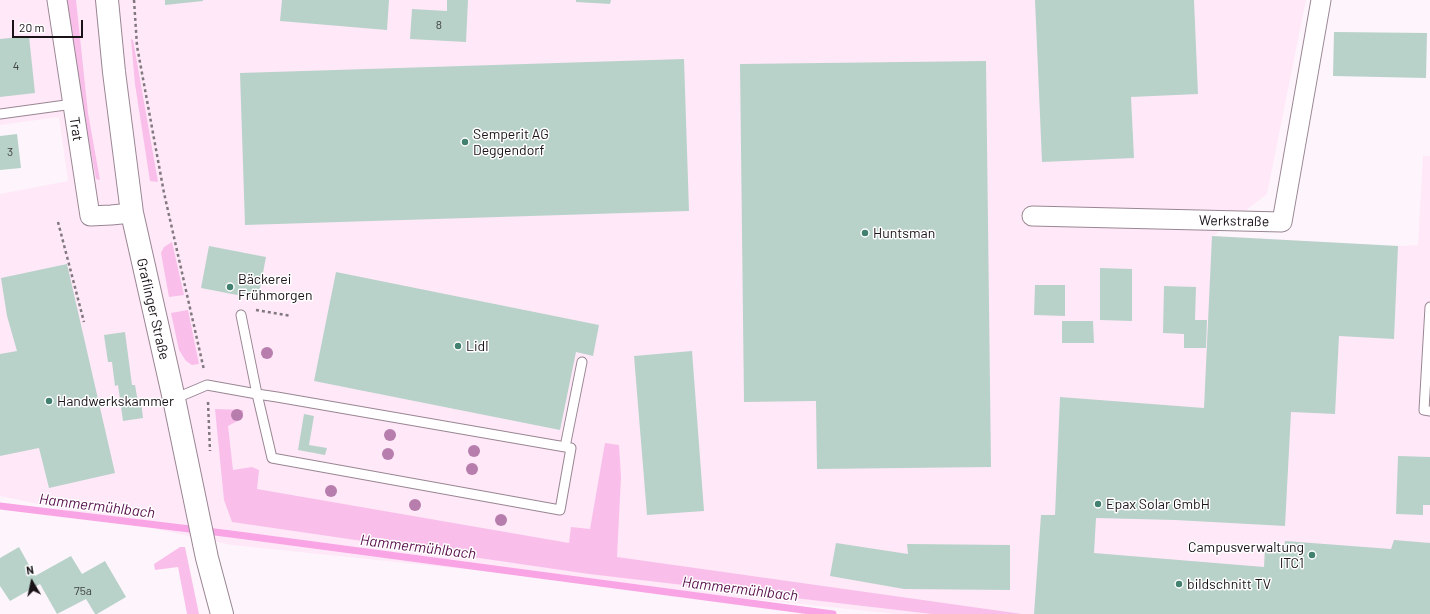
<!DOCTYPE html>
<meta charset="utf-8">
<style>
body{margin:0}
#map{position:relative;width:1430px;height:614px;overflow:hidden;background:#fdf5fb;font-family:Barlow,sans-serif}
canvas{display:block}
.north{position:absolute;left:12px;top:562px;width:40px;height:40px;-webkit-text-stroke:3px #fff;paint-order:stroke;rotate:351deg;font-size:11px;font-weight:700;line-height:16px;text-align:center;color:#191217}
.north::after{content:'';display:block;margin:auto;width:14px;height:18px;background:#191217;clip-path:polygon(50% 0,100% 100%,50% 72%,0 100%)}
.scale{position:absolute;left:12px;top:20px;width:71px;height:18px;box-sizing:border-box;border:2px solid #191217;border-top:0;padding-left:5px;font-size:12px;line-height:14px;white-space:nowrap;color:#191217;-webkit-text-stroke:3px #fff;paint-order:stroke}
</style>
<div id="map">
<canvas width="1430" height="614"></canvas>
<div class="north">N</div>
<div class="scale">20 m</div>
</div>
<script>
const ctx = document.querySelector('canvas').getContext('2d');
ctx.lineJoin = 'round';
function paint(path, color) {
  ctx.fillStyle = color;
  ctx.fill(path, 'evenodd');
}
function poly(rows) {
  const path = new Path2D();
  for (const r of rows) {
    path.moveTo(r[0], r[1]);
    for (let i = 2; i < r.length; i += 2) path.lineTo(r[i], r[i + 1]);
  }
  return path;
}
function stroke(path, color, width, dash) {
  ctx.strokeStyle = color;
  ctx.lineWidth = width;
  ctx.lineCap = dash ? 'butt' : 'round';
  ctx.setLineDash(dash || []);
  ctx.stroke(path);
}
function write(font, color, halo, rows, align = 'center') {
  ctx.font = font + ' Barlow,sans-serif';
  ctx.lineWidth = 3;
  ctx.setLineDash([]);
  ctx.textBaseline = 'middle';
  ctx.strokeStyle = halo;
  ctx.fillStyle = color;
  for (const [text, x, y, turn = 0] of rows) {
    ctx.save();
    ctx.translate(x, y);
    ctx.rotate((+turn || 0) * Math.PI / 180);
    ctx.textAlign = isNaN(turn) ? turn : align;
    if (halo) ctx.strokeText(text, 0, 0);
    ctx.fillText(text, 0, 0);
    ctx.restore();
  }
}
paint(poly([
 [0,0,1306,0,1267,194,1213,236,1398,246,1418,245,1423,156,1430,156,1430,614,897,614,232,545,0,496,0,194,68,181,59,117,0,125]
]), '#ffe8f8');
paint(poly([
 [62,0,76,0,88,113,100,180,96,179],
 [131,39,133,40,141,85,158,182,150,181,135,84],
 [172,242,184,295,169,297,161,253,164,247],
 [188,310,199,364,192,365,186,361,179,350,171,313],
 [215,409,243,410,243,418,228,426,233,470,252,467,259,470,257,489,569,543,571,527,590,529,605,443,619,445,621,477,617,557,1022,614,932,614,589,574,232,522,224,500],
 [180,547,185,547,199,614,187,614,178,567,155,570,154,564]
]), '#f9bfea');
stroke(poly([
 [0,506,231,534,833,614]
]), '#f9a4e4', 7);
paint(poly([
 [165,0,203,0,203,1,165,5],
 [282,0,389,0,387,30,280,21],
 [447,0,468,0,466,42,410,39,412,9,447,11],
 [576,0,611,0,610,4,576,2],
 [1035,0,1194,0,1198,94,1131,97,1134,158,1042,162],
 [1334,32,1427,33,1426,78,1333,76],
 [29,36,35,93,0,97,0,39],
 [684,59,689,211,245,225,240,73],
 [986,61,991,467,817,469,816,401,744,402,740,64],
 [17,134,21,168,0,170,0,136],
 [1212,236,1398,246,1394,339,1339,336,1335,414,1291,412,1285,526,1175,520,1096,518,1094,553,1264,567,1265,547,1284,549,1285,541,1391,549,1394,540,1430,543,1430,614,1034,614,1041,515,1055,515,1060,397,1204,408],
 [209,246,266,257,258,299,201,288],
 [67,264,115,473,49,488,39,448,0,456,0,354,17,351,7,316,1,278],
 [1100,268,1132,269,1132,321,1100,320],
 [336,272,599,325,593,356,576,352,560,430,314,381],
 [1035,285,1065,285,1065,316,1034,315],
 [1164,286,1196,287,1195,320,1207,320,1206,348,1184,348,1184,334,1163,333],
 [1062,321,1093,321,1094,343,1062,343],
 [125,332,132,385,135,385,138,402,141,402,143,418,123,421,118,385,115,386,112,362,108,362,104,335],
 [692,351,704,511,647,515,634,356],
 [304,414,314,416,309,445,327,448,325,455,298,450],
 [1398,456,1430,457,1430,505,1423,505,1423,515,1396,514],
 [836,543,908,554,907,544,1010,545,1010,590,904,589,830,576],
 [19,547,35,576,71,556,82,574,105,561,126,597,97,614,95,614,86,599,57,614,40,584,10,601,0,586,0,558]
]), '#b8d2c9');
const service = poly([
 [0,114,73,104],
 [1430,307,1424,410,1430,411],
 [174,399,207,385,257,394,277,397,571,448,560,510,272,458,257,394,241,315],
 [565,447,582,362]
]);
const minor = poly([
 [57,0,90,216,111,215,132,213],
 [1032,216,1282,222,1321,0]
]);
const tertiary = poly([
 [107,0,114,72,132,213,174,399,207,558,222,614]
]);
stroke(service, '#998693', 11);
stroke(minor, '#998693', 21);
stroke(tertiary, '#998693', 24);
stroke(poly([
 [134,0,137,46,164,193,204,370],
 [58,222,84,322],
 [256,310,291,316],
 [208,402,210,451]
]), '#81797f', 2.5, [3, 3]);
stroke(service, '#fff', 9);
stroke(minor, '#fff', 19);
stroke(tertiary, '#fff', 22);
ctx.fillStyle = '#b77ead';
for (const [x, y] of [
 [267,353],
 [237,415],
 [390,435],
 [474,451],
 [388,454],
 [472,469],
 [331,491],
 [415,505],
 [501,520]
]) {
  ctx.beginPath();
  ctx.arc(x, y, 6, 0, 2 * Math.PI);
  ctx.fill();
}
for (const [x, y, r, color] of [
 [465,142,4,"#42816f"],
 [865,233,4,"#42816f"],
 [230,287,4,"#42816f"],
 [458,346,4,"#42816f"],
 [49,401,4,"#42816f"],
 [1098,504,4,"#42816f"],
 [1312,555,4,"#42816f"],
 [1179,584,4,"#42816f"]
]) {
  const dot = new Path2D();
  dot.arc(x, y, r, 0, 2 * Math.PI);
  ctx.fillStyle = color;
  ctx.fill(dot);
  stroke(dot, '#fff', 1.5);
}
write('12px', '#414244', null, [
 ["8",439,25],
 ["4",16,66],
 ["3",10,152],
 ["75a",83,591]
]);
write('14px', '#191217', '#fff', [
 ["Trat",76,129,81],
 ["Werkstraße",1234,221,1],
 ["Graflinger Straße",153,309,77]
]);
write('14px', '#191217', '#fff', [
 ["Semperit AG",473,134],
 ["Deggendorf",473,150],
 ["Huntsman",873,233],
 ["Bäckerei",238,279],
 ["Frühmorgen",238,295],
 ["Lidl",466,346],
 ["Handwerkskammer",57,401],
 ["Epax Solar GmbH",1106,504],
 ["Campusverwaltung",1304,547,"right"],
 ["ITC1",1304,563,"right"],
 ["bildschnitt TV",1187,584]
], 'left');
write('italic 15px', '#59104d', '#fff', [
 ["Hammermühlbach",97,506,7],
 ["Hammermühlbach",418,547,7],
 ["Hammermühlbach",740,589,7]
]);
</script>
